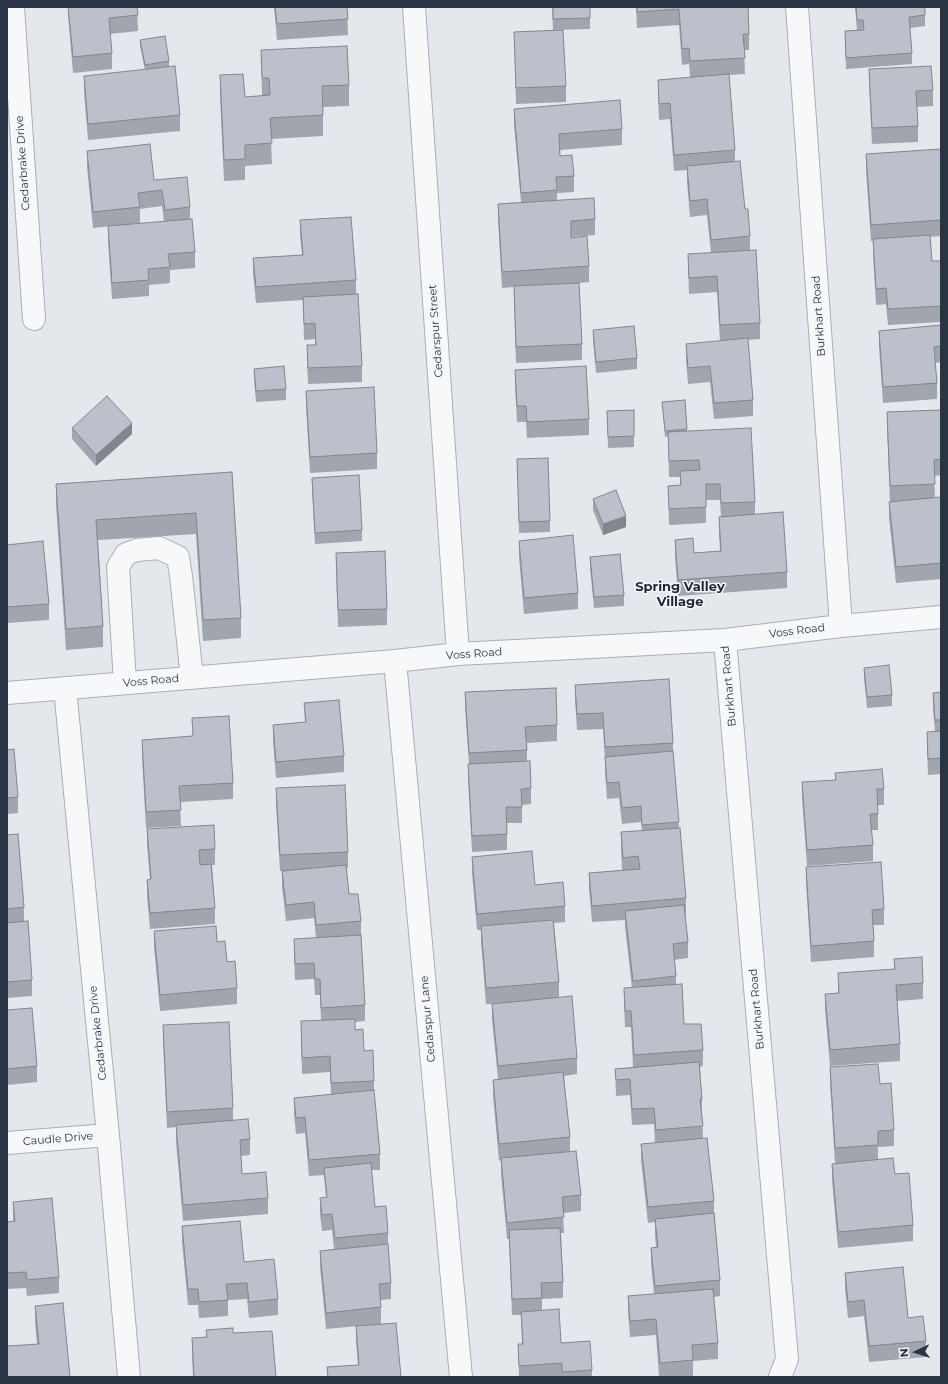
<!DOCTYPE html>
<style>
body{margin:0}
#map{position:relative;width:948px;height:1384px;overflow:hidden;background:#e4e7ec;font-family:Montserrat,sans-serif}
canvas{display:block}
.frame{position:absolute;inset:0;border:8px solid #2b3445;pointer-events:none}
.north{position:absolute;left:896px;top:1332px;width:40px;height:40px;-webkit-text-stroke:3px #f4f6f9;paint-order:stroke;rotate:266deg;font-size:11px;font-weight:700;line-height:16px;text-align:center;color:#2b3445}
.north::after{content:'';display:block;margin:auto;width:14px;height:18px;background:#2b3445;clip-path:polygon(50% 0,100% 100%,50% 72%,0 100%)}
</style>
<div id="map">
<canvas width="948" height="1384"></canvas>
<div class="frame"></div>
<div class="north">N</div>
</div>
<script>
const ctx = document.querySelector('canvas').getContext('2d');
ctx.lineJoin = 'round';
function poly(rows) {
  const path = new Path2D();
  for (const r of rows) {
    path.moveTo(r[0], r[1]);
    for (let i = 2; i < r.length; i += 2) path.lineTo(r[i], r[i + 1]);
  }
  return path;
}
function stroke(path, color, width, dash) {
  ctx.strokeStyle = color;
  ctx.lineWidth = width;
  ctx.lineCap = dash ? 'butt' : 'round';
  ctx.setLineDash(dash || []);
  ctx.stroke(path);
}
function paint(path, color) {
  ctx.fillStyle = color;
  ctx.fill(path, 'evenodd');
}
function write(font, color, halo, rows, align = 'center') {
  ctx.font = font + ' Montserrat,sans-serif';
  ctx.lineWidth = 3;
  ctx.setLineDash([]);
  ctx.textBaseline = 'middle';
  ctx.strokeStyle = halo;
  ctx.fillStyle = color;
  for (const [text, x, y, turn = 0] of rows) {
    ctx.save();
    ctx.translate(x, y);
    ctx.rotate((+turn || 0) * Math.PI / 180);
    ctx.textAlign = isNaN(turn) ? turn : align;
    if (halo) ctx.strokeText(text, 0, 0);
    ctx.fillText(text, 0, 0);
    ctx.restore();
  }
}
const minor = poly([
 [13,7,34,319],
 [414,7,458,654],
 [797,7,841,626],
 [725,640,787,1359,780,1377],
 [395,661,461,1377],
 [125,683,118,567,126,554,137,550,159,548,178,557,181,576,192,678],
 [65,688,108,1135,129,1377],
 [7,693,395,661,458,654,725,640,841,626,941,617],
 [7,1143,108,1135]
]);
stroke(minor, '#a9aeb7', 24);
stroke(minor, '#f7f8fa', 22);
paint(poly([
 [68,7,137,7,138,31,110,34,112,53,112,69,73,73,68,15],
 [274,7,347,7,348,35,277,40],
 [552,7,590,7,590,29,553,30],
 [636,7,748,7,749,34,749,50,744,50,745,74,729,75,735,150,735,162,750,236,750,251,760,323,760,339,748,340,753,400,753,416,714,419,710,382,688,384,686,360,686,344,720,341,717,292,689,294,688,270,688,254,711,253,707,215,690,217,687,182,687,170,674,171,670,119,659,120,658,96,658,80,690,77,689,64,682,65,679,25,637,28],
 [855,7,925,7,925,26,910,28,912,53,912,64,846,69,845,42,845,31,857,31],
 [514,32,566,86,566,102,516,104],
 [140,40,169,61,169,67,163,68,180,115,180,131,88,140,84,92,84,76,145,70,140,46],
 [261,50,349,85,349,106,323,107,323,136,271,139,272,164,245,166,245,180,224,181,220,96,220,75,245,97,262,96],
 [869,69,933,90,933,106,917,107,918,126,918,142,872,144,869,85],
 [514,109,622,129,622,145,560,150,560,156,574,176,574,192,557,193,557,200,595,219,595,235,571,237,589,266,589,282,579,283,582,344,582,360,516,363,514,302,514,287,502,288,498,220,498,204,521,202,514,125],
 [941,149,941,236,930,237,932,261,941,261,941,322,888,325,886,304,876,305,873,255,873,241,871,241,866,170,866,154],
 [87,151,154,180,190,207,190,220,195,252,195,268,170,270,170,283,149,285,149,296,112,299,108,242,108,226,164,222,162,206,140,209,140,223,93,228,87,167],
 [300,220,356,280,356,294,362,366,362,382,308,384,307,361,307,345,315,345,315,339,304,340,303,300,256,303,253,274,253,258,302,255,300,236],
 [941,325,941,362,935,363,937,383,937,399,883,403,879,347,879,331],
 [593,330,637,358,637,369,596,373,593,341],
 [254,369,286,389,286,400,256,402,254,380],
 [515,370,589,419,589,435,527,438,526,422,517,422,515,386],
 [306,391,377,453,377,469,310,473,306,407],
 [685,400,687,431,755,502,755,514,787,572,787,588,678,596,675,556,675,540,694,553,720,551,719,533,719,517,721,517,720,500,706,500,706,523,669,525,668,486,680,485,680,477,669,477,668,436,665,437,662,402],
 [634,410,634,447,608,448,607,411],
 [941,410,941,475,934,476,935,498,941,497,941,579,896,583,889,518,889,502,896,501,890,502,887,428,887,412],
 [72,428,132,434,96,466,72,439],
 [517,459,550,521,550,532,519,533],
 [232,472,241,618,241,638,203,641,196,534,98,540,103,626,103,647,66,650,56,505,56,484],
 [312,478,362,530,362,541,315,544,312,489],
 [593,499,626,527,603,535,593,510],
 [519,541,578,593,578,609,524,614,519,557],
 [7,545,49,604,49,620,7,623],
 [336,553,387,609,387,625,338,627,336,569],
 [590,557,624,595,624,606,594,608,590,568],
 [864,668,892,695,892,706,867,708,864,678],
 [575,685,673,743,673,754,679,828,686,898,686,914,685,915,688,942,688,958,674,960,676,976,676,985,684,1024,703,1050,703,1066,700,1067,702,1099,702,1115,703,1138,714,1201,714,1213,720,1280,720,1296,714,1297,718,1343,718,1359,693,1361,693,1376,682,1377,659,1377,656,1335,630,1337,628,1312,628,1296,654,1294,651,1264,651,1248,656,1247,655,1235,655,1222,648,1223,641,1160,641,1144,655,1143,654,1124,632,1125,630,1095,616,1096,615,1069,633,1067,631,1027,625,1027,624,1004,624,988,632,988,625,927,625,920,592,922,589,889,589,873,622,870,621,848,621,832,642,831,641,822,622,824,619,798,607,799,605,773,605,761,603,729,577,730,575,701],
 [465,692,557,725,557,741,527,743,527,761,531,788,531,804,522,805,522,823,507,823,507,850,472,852,468,780,469,764,465,708],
 [941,692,941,774,928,775,927,748,927,732,935,732,933,709,933,693],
 [304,703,344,756,344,772,276,778,273,741,273,725,305,723],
 [192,718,233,783,233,799,180,802,181,826,146,828,142,756,142,740,193,736],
 [7,750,18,797,18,813,7,814],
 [835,773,884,789,884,805,878,805,878,830,871,830,873,845,873,861,807,866,802,798,802,782,835,780],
 [276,788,348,852,348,868,346,868,349,894,361,921,361,935,365,1005,365,1021,355,1022,355,1030,364,1051,374,1081,374,1092,380,1154,380,1170,371,1170,375,1207,388,1233,388,1249,391,1283,391,1299,381,1300,381,1324,326,1329,320,1267,320,1251,334,1249,332,1230,322,1231,320,1214,320,1198,326,1198,324,1175,309,1176,305,1133,296,1134,294,1114,294,1098,331,1094,330,1072,302,1074,301,1037,301,1021,321,1020,320,995,315,995,314,979,295,980,294,955,294,939,316,938,314,918,286,921,282,887,282,871,280,871,276,804],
 [147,829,215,849,215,865,212,865,215,908,215,924,150,929,147,896,147,880,150,879,147,845],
 [7,835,24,907,24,921,32,980,32,996,7,998],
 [472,857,535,885,565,906,565,922,554,923,559,982,559,997,577,1058,577,1074,564,1076,570,1137,570,1151,581,1195,581,1211,563,1213,564,1233,561,1233,563,1282,563,1298,542,1299,542,1310,561,1343,592,1370,592,1377,519,1377,518,1344,522,1344,521,1315,512,1315,509,1239,507,1239,501,1174,501,1160,499,1161,493,1096,493,1080,498,1079,492,1020,492,1004,486,1004,481,942,481,930,477,930,472,873],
 [806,867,884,909,884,925,873,925,874,941,874,957,811,962,806,883],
 [154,931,217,942,227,962,237,988,237,1004,160,1011,154,947],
 [894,959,923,983,923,999,897,1001,900,1044,900,1061,830,1066,825,1010,825,994,838,993,838,973,894,969],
 [7,1010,37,1066,37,1082,7,1085],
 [163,1025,233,1108,233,1120,250,1139,250,1155,241,1156,242,1174,268,1198,268,1214,183,1221,176,1141,176,1127,167,1128,163,1041],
 [830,1067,880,1084,894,1130,894,1146,878,1147,878,1160,895,1174,913,1225,913,1241,838,1248,832,1180,832,1164,835,1164,830,1083],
 [13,1202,59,1277,59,1293,27,1296,26,1288,7,1289,7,1222,13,1221],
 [182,1226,244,1262,278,1299,278,1315,249,1318,247,1299,228,1300,228,1316,199,1318,198,1305,188,1305,182,1242],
 [845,1273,908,1318,926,1341,926,1357,869,1362,864,1316,848,1318,845,1289],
 [35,1306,70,1377,37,1344,35,1322],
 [356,1326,401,1377,327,1377,327,1367,358,1365,356,1342],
 [206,1330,233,1333,276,1377,193,1377,192,1354,192,1338,206,1337]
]), '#a1a5ae');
paint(poly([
 [132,423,132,434,96,466,96,455],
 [626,516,626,527,603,535,603,524]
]), '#83868d');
const building = poly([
 [68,7,137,7,138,15,109,18,112,53,73,57,68,7],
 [275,7,347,7,348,19,277,24,275,7],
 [553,7,590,7,590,18,553,19,553,7],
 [637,7,748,7,749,34,743,34,745,58,690,61,689,48,682,49,679,9,637,12,637,7],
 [856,7,925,7,925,15,909,17,912,53,846,58,845,31,864,30,863,20,857,20,856,7],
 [563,30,566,86,516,88,514,32,563,30],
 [165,36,169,61,145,65,140,40,165,36],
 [347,46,349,85,322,86,323,115,270,118,272,143,245,145,245,159,224,160,220,75,243,74,245,97,270,95,269,78,262,78,261,50,347,46],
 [175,66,180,115,88,124,84,76,175,66],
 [931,66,933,90,916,91,918,126,872,128,869,69,931,66],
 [729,74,735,150,674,155,670,103,659,104,658,80,729,74],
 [620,100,622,129,559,134,560,156,572,155,574,176,556,177,557,190,521,193,514,109,620,100],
 [150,144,154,180,187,177,190,207,165,210,162,190,138,193,140,207,93,212,87,151,150,144],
 [941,149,941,220,871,225,866,154,941,149],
 [740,161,745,209,748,209,750,236,711,240,707,199,690,201,687,166,740,161],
 [594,198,595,219,571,221,571,238,587,236,589,266,502,272,498,204,594,198],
 [351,217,356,280,256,287,253,258,303,255,300,220,351,217],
 [192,219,195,252,168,254,170,267,148,269,149,280,112,283,108,226,192,219],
 [930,235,932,261,941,261,941,306,888,309,886,288,876,289,873,239,930,235],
 [756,250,760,323,720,325,717,276,689,278,688,254,756,250],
 [579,283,582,344,516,347,514,286,579,283],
 [358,294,362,366,308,368,307,345,316,345,315,323,304,324,303,297,358,294],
 [941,325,941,346,934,347,937,383,883,387,879,331,941,325],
 [634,326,637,358,596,362,593,330,634,326],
 [748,338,753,400,714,403,710,366,688,368,686,344,748,338],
 [284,366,286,389,256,391,254,369,284,366],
 [586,366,589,419,527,422,526,406,517,406,515,370,586,366],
 [374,387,377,453,310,457,306,391,374,387],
 [107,396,132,423,96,455,72,428,107,396],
 [685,400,687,429,665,431,662,402,685,400],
 [634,410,634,436,608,437,607,411,634,410],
 [941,410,941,459,934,460,935,484,890,486,887,412,941,410],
 [751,428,755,502,721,503,720,484,706,484,706,507,669,509,668,486,681,485,680,471,700,470,699,460,669,461,668,432,751,428],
 [548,458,550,521,519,522,517,459,548,458],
 [232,472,241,618,203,620,196,513,96,520,103,626,66,629,56,484,232,472],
 [359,475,362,530,315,533,312,478,359,475],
 [616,490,626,516,603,524,593,499,616,490],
 [941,497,941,563,896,567,889,502,941,497],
 [783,512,787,572,678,580,675,540,693,538,694,553,721,551,719,517,783,512],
 [573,535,578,593,524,598,519,541,573,535],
 [43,541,49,604,7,607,7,545,43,541],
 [385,551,387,609,338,610,336,553,385,551],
 [620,554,624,595,594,597,590,557,620,554],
 [889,665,892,695,867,697,864,668,889,665],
 [669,679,673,743,605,747,603,713,577,714,575,685,669,679],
 [556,688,557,725,525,727,527,750,469,753,465,692,556,688],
 [941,692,941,720,935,720,933,693,941,692],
 [339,700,344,756,276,762,273,725,306,722,304,703,339,700],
 [229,716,233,783,179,786,181,810,146,812,142,740,193,736,192,718,229,716],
 [941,731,941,758,928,759,927,732,941,731],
 [14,749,18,797,7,798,7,750,14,749],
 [673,751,679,822,642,825,641,806,622,808,619,782,607,783,605,757,673,751],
 [530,761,531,788,521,789,522,807,506,807,507,834,472,836,468,764,530,761],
 [882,769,884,789,877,789,878,814,870,814,873,845,807,850,802,782,836,780,835,773,882,769],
 [345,785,348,852,280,855,276,788,345,785],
 [214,825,215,849,199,850,200,865,211,864,215,908,150,913,147,880,151,879,147,829,214,825],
 [680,828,686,898,592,906,589,873,640,869,638,856,623,858,621,832,680,828],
 [18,834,24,907,7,909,7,835,18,834],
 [532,851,535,885,563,882,565,906,477,914,472,857,532,851],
 [881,862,884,909,872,910,874,941,811,946,806,867,881,862],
 [346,865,349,894,358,894,361,921,316,925,314,902,286,905,282,871,346,865],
 [684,905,688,942,673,944,676,976,633,981,625,911,684,905],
 [553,920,559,982,486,988,481,926,553,920],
 [28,921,32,980,7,982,7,923,28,921],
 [216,926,217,942,225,941,227,962,235,961,237,988,160,995,154,931,216,926],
 [361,935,365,1005,321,1008,320,979,315,979,314,963,295,964,294,939,361,935],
 [922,957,923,983,896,985,900,1044,830,1050,825,994,839,993,838,973,895,969,894,959,922,957],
 [682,984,684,1024,701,1024,703,1050,634,1055,631,1011,625,1011,624,988,682,984],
 [572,996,577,1058,498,1066,492,1004,572,996],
 [32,1008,37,1066,7,1069,7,1010,32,1008],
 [355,1019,355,1030,363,1029,364,1051,373,1050,374,1081,331,1083,330,1056,302,1058,301,1021,355,1019],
 [229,1022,233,1108,167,1112,163,1025,229,1022],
 [699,1062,702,1099,700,1099,703,1126,656,1130,654,1108,632,1109,630,1079,616,1080,615,1069,699,1062],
 [878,1064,880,1084,891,1083,894,1130,878,1131,878,1145,835,1148,830,1067,878,1064],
 [563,1072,570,1137,499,1144,493,1080,563,1072],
 [374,1090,380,1154,309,1160,305,1117,296,1118,294,1098,374,1090],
 [248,1119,250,1139,240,1140,242,1174,266,1172,268,1198,183,1205,176,1125,248,1119],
 [707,1138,714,1201,648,1207,641,1144,707,1138],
 [576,1151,581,1195,562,1197,564,1217,507,1223,501,1158,576,1151],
 [893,1158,895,1174,909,1173,913,1225,838,1232,832,1164,893,1158],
 [371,1163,375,1207,386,1206,388,1233,335,1238,332,1214,322,1215,320,1198,327,1197,324,1168,371,1163],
 [52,1198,59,1277,27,1280,26,1272,7,1273,7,1222,15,1221,13,1202,52,1198],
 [714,1213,720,1280,655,1286,651,1248,658,1247,655,1219,714,1213],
 [240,1221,244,1262,274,1259,278,1299,249,1302,247,1283,226,1284,228,1300,199,1302,198,1289,188,1289,182,1226,240,1221],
 [560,1228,563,1282,541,1283,542,1298,512,1299,509,1230,560,1228],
 [388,1244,391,1283,379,1284,381,1307,326,1313,320,1251,388,1244],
 [903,1267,908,1318,923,1316,926,1341,869,1346,864,1300,848,1302,845,1273,903,1267],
 [713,1289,718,1343,692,1345,693,1360,660,1363,656,1319,630,1321,628,1296,713,1289],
 [63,1303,70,1377,7,1377,7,1346,39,1344,35,1306,63,1303],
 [559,1309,561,1343,590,1341,592,1370,562,1372,562,1363,519,1366,518,1344,523,1344,521,1312,559,1309],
 [396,1323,401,1377,328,1377,327,1367,359,1365,356,1326,396,1323],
 [233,1328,233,1333,272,1331,276,1377,194,1377,192,1338,207,1337,206,1330,233,1328]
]);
paint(building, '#bbc0ca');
stroke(building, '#83868d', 1);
write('11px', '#2b3445', '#f4f6f9', [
 ["Cedarbrake Drive",23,163,-94],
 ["Burkhart Road",819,316,-94],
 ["Cedarspur Street",436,331,-94],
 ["Voss Road",797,631,-7],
 ["Voss Road",474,654,-4],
 ["Voss Road",151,681,-5],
 ["Burkhart Road",729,686,-95],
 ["Burkhart Road",757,1009,-95],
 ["Cedarspur Lane",428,1019,-95],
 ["Cedarbrake Drive",98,1033,-96],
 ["Caudle Drive",58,1139,-5]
]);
write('bold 13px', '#1d2536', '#f4f6f9', [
 ["Spring Valley",680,587],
 ["Village",680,602]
]);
</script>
